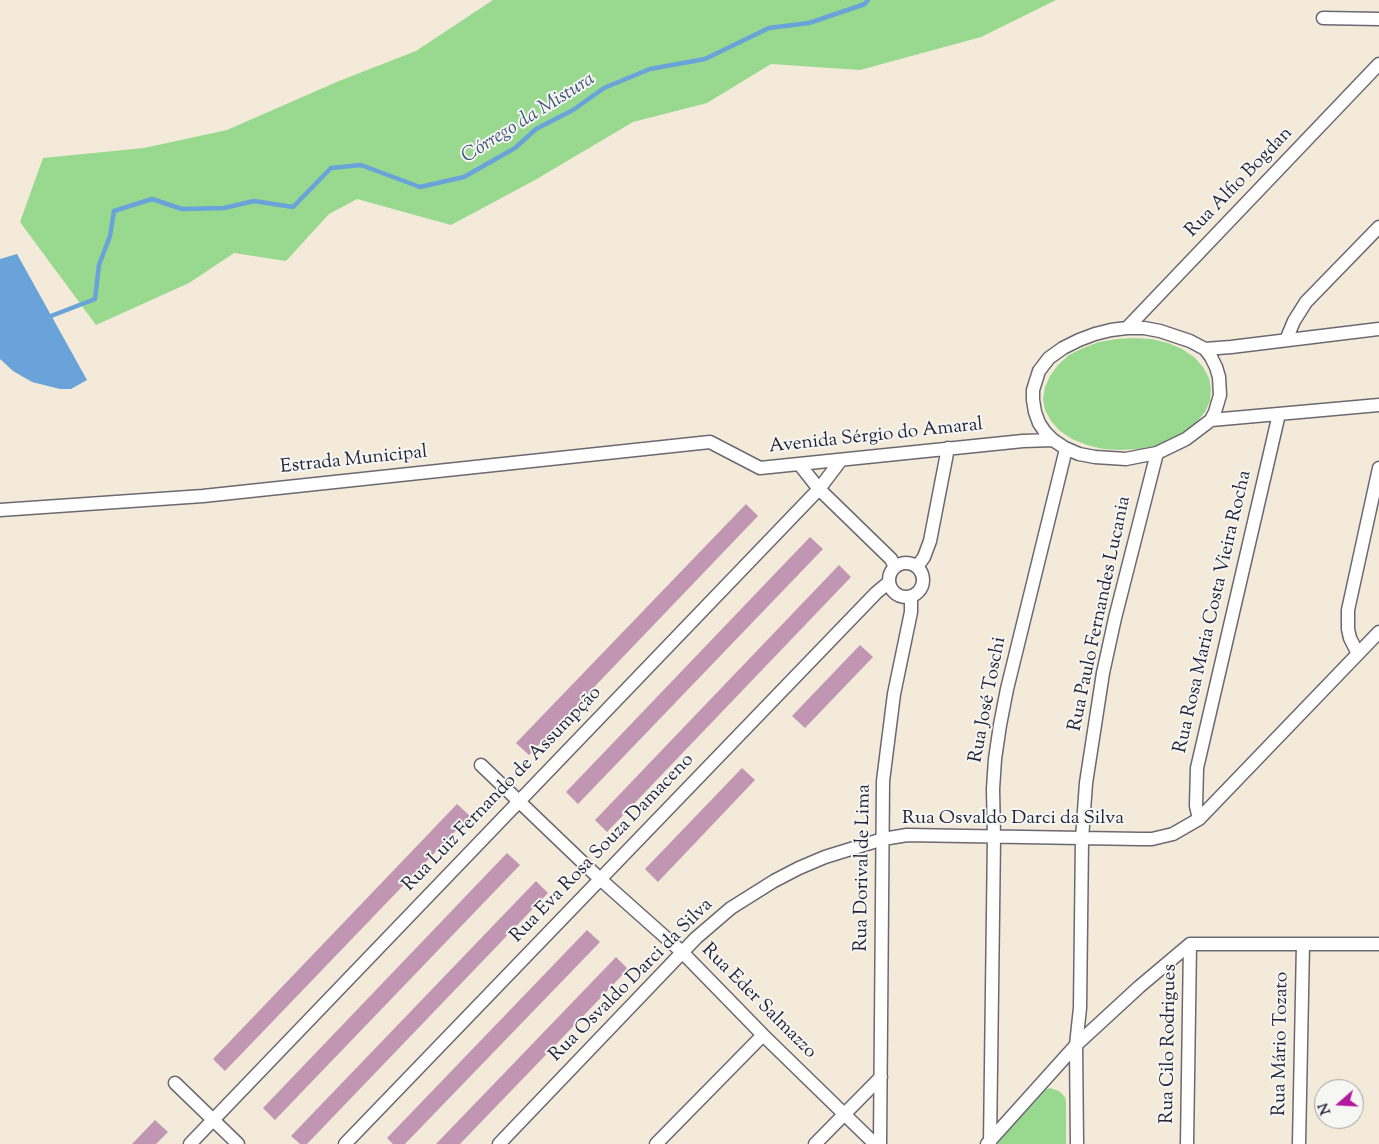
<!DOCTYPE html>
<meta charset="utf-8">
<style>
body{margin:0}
#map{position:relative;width:1379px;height:1144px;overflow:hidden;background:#f4ead9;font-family:"Sorts Mill Goudy",serif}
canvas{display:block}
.north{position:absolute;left:1314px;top:1079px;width:50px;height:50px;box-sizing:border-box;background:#f6f6f2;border:1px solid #a1a1a9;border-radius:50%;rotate:251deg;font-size:14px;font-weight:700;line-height:20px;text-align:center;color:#22223b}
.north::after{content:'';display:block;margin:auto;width:18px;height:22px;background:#b5179e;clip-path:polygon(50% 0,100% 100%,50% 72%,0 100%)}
</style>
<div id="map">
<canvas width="1379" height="1144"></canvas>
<div class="north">N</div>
</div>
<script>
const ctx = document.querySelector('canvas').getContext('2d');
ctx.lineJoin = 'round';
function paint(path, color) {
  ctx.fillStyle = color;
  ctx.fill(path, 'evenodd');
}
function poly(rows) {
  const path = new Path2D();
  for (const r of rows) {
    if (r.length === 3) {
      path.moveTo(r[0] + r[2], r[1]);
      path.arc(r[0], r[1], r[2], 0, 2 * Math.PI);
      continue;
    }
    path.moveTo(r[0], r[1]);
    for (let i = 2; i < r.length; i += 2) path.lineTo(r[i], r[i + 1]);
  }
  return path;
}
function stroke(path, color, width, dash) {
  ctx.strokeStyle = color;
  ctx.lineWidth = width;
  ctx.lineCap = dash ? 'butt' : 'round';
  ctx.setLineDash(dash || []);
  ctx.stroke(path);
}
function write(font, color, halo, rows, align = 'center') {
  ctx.font = font + ' "Sorts Mill Goudy",serif';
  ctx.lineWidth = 4;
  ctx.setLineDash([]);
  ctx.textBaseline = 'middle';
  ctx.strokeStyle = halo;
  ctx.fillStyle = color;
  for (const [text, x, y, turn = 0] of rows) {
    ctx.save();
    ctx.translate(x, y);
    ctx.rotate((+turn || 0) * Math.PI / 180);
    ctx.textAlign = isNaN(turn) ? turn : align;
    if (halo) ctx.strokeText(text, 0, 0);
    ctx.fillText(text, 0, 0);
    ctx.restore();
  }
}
paint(poly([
 [493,0,1056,0,981,37,860,70,771,64,707,103,633,122,535,180,451,225,357,199,329,214,286,261,234,253,189,283,96,325,20,222,43,158,144,148,227,130,339,81,416,51],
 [1134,338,1151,339,1168,343,1182,349,1194,357,1203,367,1209,378,1211,389,1210,401,1205,412,1196,423,1185,432,1171,440,1155,446,1138,449,1120,450,1103,449,1087,445,1072,439,1060,431,1051,421,1045,410,1043,399,1045,387,1050,376,1058,365,1069,355,1083,348,1099,342,1117,339],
 [1050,1088,1059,1091,1065,1097,1066,1102,1066,1144,994,1144,1044,1090]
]), '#98d98f');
paint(poly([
 [17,254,87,380,71,389,60,389,32,382,13,371,0,359,0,259]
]), '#69a3d9');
stroke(poly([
 [51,316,95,299,99,265,110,236,114,211,152,199,182,209,224,208,254,201,293,207,331,168,361,165,420,187,464,177,515,148,536,129,573,110,604,88,650,69,705,59,769,28,809,23,865,4,868,0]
]), '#69a3d9', 4.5);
paint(poly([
 [746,504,758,516,529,755,516,743],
 [810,537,823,549,578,804,566,792],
 [839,565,851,577,607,832,595,820],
 [860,645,873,657,805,728,792,716],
 [742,768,755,780,658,882,645,869],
 [457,804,470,816,225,1071,213,1059],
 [507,853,520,865,275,1120,263,1108],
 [536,881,548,893,307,1144,300,1144,291,1136],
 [587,930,600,942,405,1144,393,1144,387,1138],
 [616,957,628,969,590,1009,460,1144,436,1144],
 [155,1120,168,1132,156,1144,132,1144]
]), '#c196b3');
const street = poly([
 [1323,18,1379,19],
 [1127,328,1144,328,1160,331,1190,341,1205,349,1211,357,1216,367,1219,377,1220,395,1215,412,1211,420,1186,439,1157,453,1141,456,1126,459,1095,457,1079,454,1065,448,1053,440,1045,432,1039,423,1035,412,1033,400,1033,390,1039,371,1049,358,1063,348,1079,340,1095,334,1111,330,1127,328],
 [1127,328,1379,64],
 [1286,340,1294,321,1306,302,1379,227],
 [1205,349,1231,347,1379,329],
 [1211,420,1379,405],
 [800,465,819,489,891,559,895,567],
 [0,510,203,496,710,442,760,468,1023,441,1053,440],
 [906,580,17],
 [917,567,924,557,930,541,948,448],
 [1358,654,1350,638,1348,629,1348,610,1379,468],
 [481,765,600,879,682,952,763,1035,875,1144],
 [1199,819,1196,806,1197,768,1279,414],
 [1190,944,1379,944],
 [175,1083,238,1144],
 [190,1144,819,489,841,460],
 [345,1144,876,593,889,582],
 [499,1144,696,938,731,908,774,881,799,868,825,857,883,839,907,835,1140,839,1152,839,1173,834,1199,819,1379,632],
 [656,1144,763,1035],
 [815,1144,881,1077],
 [880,1144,883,781,894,694,911,612,911,596],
 [987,1144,1076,1045,1139,987,1190,944],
 [990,1144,994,837,993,789,995,759,1000,725,1007,689,1066,449],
 [1077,1144,1076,1045,1080,1008,1082,839,1086,783,1103,673,1115,618,1157,453],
 [1187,1144,1190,944],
 [1299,1144,1303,944]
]);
stroke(street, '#6c6872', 15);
stroke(street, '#fff', 12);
write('19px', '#22223b', '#f6f6f2', [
 ["Rua Alfio Bogdan",1240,183,-46],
 ["Avenida Sérgio do Amaral",876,437,-6],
 ["Estrada Municipal",354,461,-6],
 ["Rua Rosa Maria Costa Vieira Rocha",1214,612,-77],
 ["Rua Paulo Fernandes Lucania",1101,614,-78],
 ["Rua José Toschi",989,700,-79],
 ["Rua Luiz Fernando de Assumpção",503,790,-46],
 ["Rua Osvaldo Darci da Silva",1013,820],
 ["Rua Eva Rosa Souza Damaceno",603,849,-46],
 ["Rua Dorival de Lima",864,868,-89],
 ["Rua Osvaldo Darci da Silva",632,981,-45],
 ["Rua Eder Salmazzo",758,1002,45],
 ["Rua Cilo Rodrigues",1170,1044,-89],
 ["Rua Mário Tozato",1282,1044,-89]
]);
write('italic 20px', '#3e567a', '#f6f6f2', [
 ["Córrego da Mistura",529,119,-32]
]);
</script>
